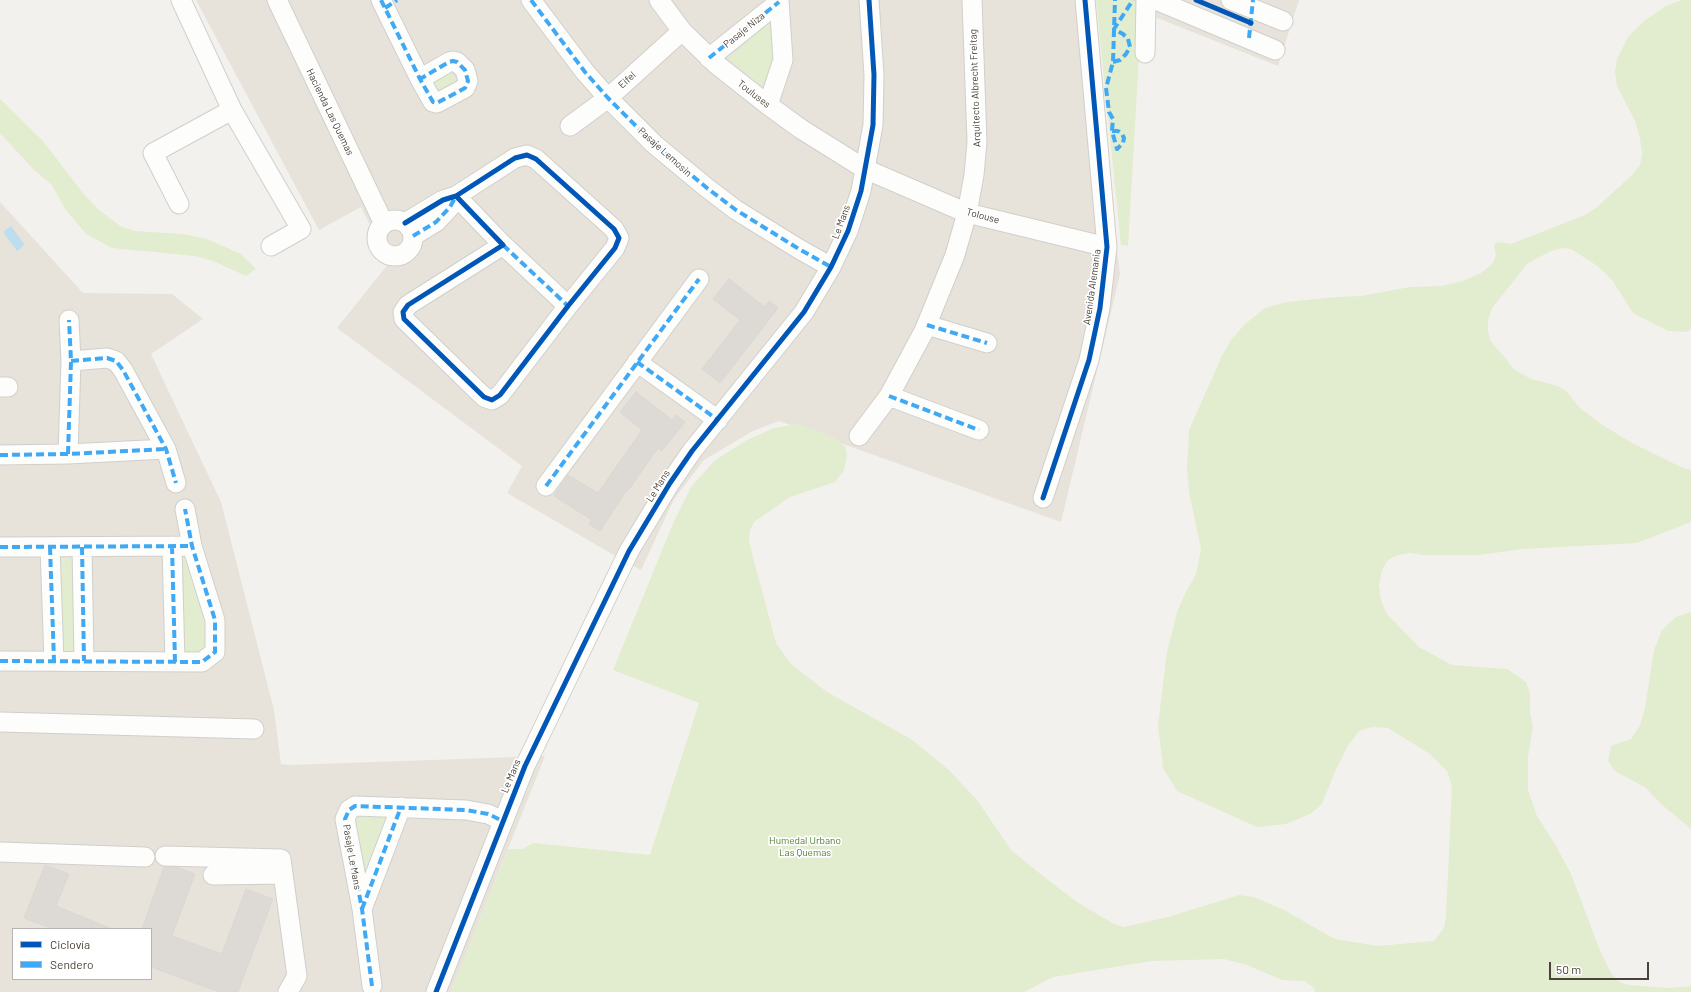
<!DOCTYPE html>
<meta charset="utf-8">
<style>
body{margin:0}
#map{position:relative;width:1691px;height:992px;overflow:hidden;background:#f3f1ed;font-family:Barlow,sans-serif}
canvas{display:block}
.legend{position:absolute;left:12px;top:928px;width:140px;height:52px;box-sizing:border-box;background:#fff;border:1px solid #b7b4b0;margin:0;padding:5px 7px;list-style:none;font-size:12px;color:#4a4339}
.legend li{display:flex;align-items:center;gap:8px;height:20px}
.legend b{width:20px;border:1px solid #b7b4b0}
.scale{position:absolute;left:1549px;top:962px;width:100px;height:18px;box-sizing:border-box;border:2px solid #4a4339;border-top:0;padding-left:5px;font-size:12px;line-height:14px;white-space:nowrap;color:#4a4339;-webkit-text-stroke:3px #fff;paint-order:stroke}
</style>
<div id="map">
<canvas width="1691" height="992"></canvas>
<ul class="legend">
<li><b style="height:5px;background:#0057b8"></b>Ciclovía</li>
<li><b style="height:5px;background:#3fa9f5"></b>Sendero</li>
</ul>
<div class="scale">50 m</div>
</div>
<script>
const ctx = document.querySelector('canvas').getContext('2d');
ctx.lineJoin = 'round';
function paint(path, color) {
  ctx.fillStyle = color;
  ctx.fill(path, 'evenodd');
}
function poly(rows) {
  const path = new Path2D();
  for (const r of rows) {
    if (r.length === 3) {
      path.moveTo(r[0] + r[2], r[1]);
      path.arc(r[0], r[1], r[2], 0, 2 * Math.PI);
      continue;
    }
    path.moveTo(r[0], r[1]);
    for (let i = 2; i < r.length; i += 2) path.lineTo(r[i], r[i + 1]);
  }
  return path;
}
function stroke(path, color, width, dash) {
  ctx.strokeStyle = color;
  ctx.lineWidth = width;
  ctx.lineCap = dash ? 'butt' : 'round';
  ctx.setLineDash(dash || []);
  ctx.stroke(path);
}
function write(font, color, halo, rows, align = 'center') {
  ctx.font = font + ' Barlow,sans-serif';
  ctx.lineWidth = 3.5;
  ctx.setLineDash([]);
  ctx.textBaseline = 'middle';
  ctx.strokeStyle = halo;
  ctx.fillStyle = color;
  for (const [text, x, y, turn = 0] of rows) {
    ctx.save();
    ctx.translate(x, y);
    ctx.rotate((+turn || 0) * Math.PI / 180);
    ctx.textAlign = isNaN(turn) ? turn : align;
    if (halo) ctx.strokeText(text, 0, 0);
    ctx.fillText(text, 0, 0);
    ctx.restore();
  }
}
paint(poly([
 [196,0,1085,0,1120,274,1061,522,779,421,753,431,704,460,674,499,641,570,619,558,507,493,522,466,337,328,389,263,361,207,319,230],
 [1112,0,1299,0,1278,66],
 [0,202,83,293,172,294,203,319,151,354,221,502,274,710,281,764,288,765,545,756,451,992,0,992],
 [13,929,151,929,151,979,13,979]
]), '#e7e3db');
paint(poly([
 [1096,0,1131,0,1142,5,1128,246,1121,245],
 [1682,0,1691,0,1691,329,1686,332,1668,331,1633,313,1612,280,1599,267,1571,249,1563,248,1551,251,1528,263,1492,308,1488,320,1488,331,1490,340,1515,370,1531,379,1558,386,1566,391,1580,408,1601,424,1632,443,1681,467,1691,470,1691,522,1637,543,1523,549,1479,555,1423,555,1410,553,1398,555,1388,560,1382,570,1379,585,1381,600,1386,613,1419,647,1452,665,1507,669,1526,682,1530,693,1530,712,1533,727,1528,757,1528,790,1537,816,1555,844,1571,874,1599,948,1610,971,1617,981,1628,985,1669,988,1691,986,1691,992,1315,992,1314,988,1305,981,1282,980,1247,965,1224,959,1152,961,1053,977,1024,992,451,992,508,849,523,849,533,843,650,855,699,703,613,670,674,521,691,487,714,461,747,440,774,428,798,424,831,436,845,446,847,455,844,470,835,482,790,497,754,522,750,530,749,540,754,561,776,643,791,664,827,692,911,739,949,770,977,800,1011,850,1043,876,1077,902,1114,924,1124,927,1168,917,1239,895,1254,897,1284,910,1335,939,1378,946,1434,941,1444,928,1446,916,1452,787,1447,771,1430,754,1388,728,1372,727,1359,731,1348,746,1336,769,1322,804,1310,814,1286,824,1257,827,1177,791,1163,768,1158,725,1167,652,1177,612,1185,594,1196,574,1201,549,1189,492,1187,468,1189,430,1222,356,1231,340,1245,324,1265,308,1287,302,1338,297,1361,296,1410,287,1442,286,1463,281,1481,273,1493,263,1496,255,1494,245,1497,242,1511,244,1585,215,1597,207,1632,175,1640,165,1642,154,1640,138,1635,121,1617,86,1615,72,1617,59,1628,37,1644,21,1666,6],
 [772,19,773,57,762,88,728,59],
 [448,65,457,81,432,94,424,78],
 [0,99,43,141,83,193,98,209,120,226,135,231,183,234,207,239,241,254,256,269,246,276,213,261,195,256,112,248,86,234,65,209,52,185,34,170,0,133],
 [177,550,187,552,209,620,208,646,202,653,181,654],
 [77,553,78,652,59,653,57,554],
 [1691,612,1691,829,1661,804,1645,787,1616,772,1608,761,1611,746,1631,739,1640,725,1645,708,1654,650,1662,630,1676,617],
 [361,810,395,810,368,883,354,816]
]), '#e1edce');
paint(poly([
 [11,226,25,245,17,251,3,232]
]), '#bedef0');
const building = poly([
 [729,279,765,307,769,301,778,308,720,383,702,369,740,320,713,299,729,279],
 [636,392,672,420,676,415,685,422,662,451,658,448,627,492,626,491,600,531,589,524,592,520,554,496,568,475,598,493,642,430,620,412,636,392],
 [45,865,69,874,56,906,112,929,53,929,24,918,45,865],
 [164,867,177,867,195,874,172,936,222,954,246,889,273,899,238,992,219,992,151,967,151,929,142,929,164,867]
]);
paint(building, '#dddad5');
stroke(building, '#dbd8d3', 1);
const minor = poly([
 [181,0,232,110],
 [277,0,384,224],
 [381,0,420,79,433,102,437,103,465,88,468,81,465,70,457,62,453,61,449,62,420,79],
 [531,0,585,72,608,98,654,144,707,188,736,210,799,249,831,267],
 [659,0,682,31,716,64,768,105,801,129,865,169,967,213,1107,247],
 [1156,0,1275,50],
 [1231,0,1283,21],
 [1145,53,1146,0],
 [709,58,779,2],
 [768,105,783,60,779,0],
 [570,126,608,98,682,31],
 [179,204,153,153,232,110,301,229,271,246],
 [395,238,18],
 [405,223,443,200,456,196,515,158,527,155,536,159,614,229,619,238,615,248,568,306,500,395,492,400,484,397,404,319,403,312,408,305,503,245,456,196],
 [413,236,436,222,450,207,456,196],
 [503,245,568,306],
 [927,325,987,343],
 [71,361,107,358,116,361,123,370,166,449,176,483],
 [637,362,718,420],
 [0,387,8,387],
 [889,396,979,430],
 [859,436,889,396,924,331,955,255,967,213,974,175,977,142,972,0],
 [68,454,71,361,69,320],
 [0,455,68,454,166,449],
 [546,486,699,279],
 [1043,498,1089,360,1100,308,1107,247,1085,0],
 [172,546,175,662],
 [0,547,192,546],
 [50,547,54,661],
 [82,547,84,661],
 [0,661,202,662,215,652,215,620,192,546,185,509],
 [0,722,254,729],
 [0,852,145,857],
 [165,856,281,859,297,976,288,992],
 [213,875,283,874],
 [362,909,401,807],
 [372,986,362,909,345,819,349,810,355,806,466,810,488,814,503,821],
 [436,992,525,766,629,551,670,483,692,451,804,312,831,267,848,231,861,191,873,125,874,75,869,0]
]);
stroke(minor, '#d1cfcb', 21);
stroke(minor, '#fdfdfc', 19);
stroke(poly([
 [381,0,420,79,433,102,437,103,465,88,468,81,465,70,457,62,453,61,449,62,420,79],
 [531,0,585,72,608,98,654,144,707,188,736,210,799,249,831,267],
 [385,8,397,0],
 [1249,38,1253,0],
 [709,58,779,2],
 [1113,62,1120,60,1126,54,1130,47,1128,39,1123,34,1114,29,1133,0],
 [1112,131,1118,131,1122,134,1124,138,1123,143,1117,149,1112,131,1113,119,1109,112,1106,88,1113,62,1115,0],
 [413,236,436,222,450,207,456,196],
 [503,245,568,306],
 [927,325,987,343],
 [71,361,107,358,116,361,123,370,166,449,176,483],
 [637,362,718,420],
 [889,396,979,430],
 [68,454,71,361,69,320],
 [0,455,68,454,166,449],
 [546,486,699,279],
 [172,546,175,662],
 [0,547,192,546],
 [50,547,54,661],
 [82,547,84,661],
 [0,661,202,662,215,652,215,620,192,546,185,509],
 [362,909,401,807],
 [372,986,362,909,345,819,349,810,355,806,466,810,488,814,503,821]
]), '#3fa9f5', 4, [8, 4]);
stroke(poly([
 [1196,0,1251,23],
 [405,223,443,200,456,196,515,158,527,155,536,159,614,229,619,238,615,248,568,306,500,395,492,400,484,397,404,319,403,312,408,305,503,245,456,196],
 [1043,498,1089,360,1100,308,1107,247,1085,0],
 [436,992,525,766,629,551,670,483,692,451,804,312,831,267,848,231,861,191,873,125,874,75,869,0]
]), '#0057b8', 5);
write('10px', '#4a4339', '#fff', [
 ["Pasaje Niza",744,30,-39],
 ["Eifel",627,80,-42],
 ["Arquitecto Albrecht Freitag",975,88,-92],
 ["Touluses",754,94,38],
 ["Hacienda Las Quemas",330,112,64],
 ["Pasaje Lemosin",665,152,42],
 ["Tolouse",983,216,15],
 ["Le Mans",841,222,-70],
 ["Avenida Alemania",1092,287,-82],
 ["Le Mans",658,486,-58],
 ["Le Mans",511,776,-67],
 ["Pasaje Le Mans",352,857,80]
]);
write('10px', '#4c7d2a', '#fff', [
 ["Humedal Urbano",805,841],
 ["Las Quemas",805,853]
]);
</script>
